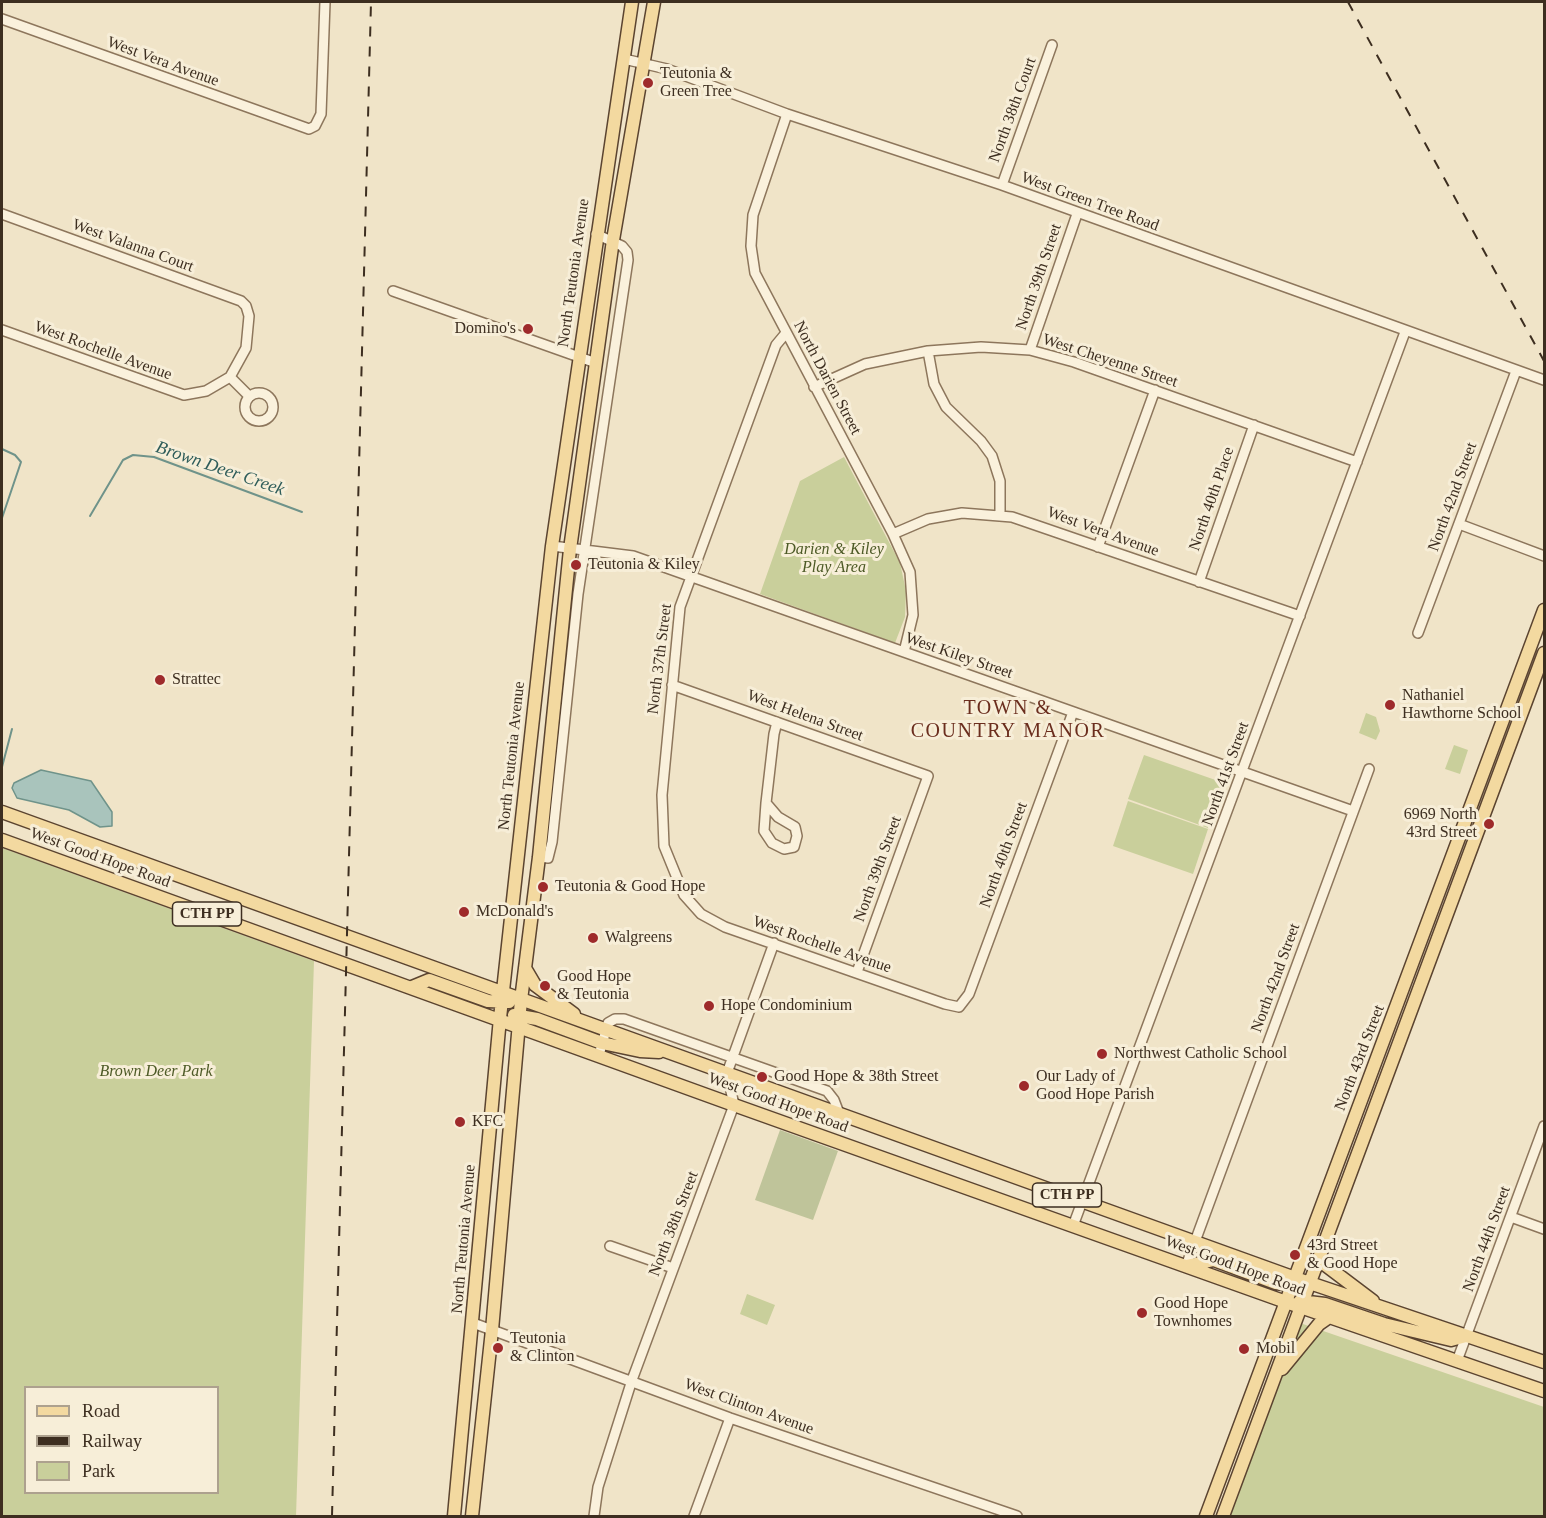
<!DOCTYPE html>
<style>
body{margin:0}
#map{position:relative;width:1546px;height:1518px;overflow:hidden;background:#f0e4c8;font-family:Georgia,serif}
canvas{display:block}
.frame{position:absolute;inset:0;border:3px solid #3d2e20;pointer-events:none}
.legend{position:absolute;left:24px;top:1386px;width:195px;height:108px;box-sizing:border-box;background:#f7eed8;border:2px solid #ada18e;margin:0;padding:8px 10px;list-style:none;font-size:18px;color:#3d2e20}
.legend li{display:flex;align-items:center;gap:12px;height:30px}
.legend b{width:30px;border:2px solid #ada18e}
</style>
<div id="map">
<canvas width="1546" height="1518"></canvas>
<div class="frame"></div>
<ul class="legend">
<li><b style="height:8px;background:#f3d9a0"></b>Road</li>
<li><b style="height:8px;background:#3d2e20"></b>Railway</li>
<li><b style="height:16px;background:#c9cf9b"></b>Park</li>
</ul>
</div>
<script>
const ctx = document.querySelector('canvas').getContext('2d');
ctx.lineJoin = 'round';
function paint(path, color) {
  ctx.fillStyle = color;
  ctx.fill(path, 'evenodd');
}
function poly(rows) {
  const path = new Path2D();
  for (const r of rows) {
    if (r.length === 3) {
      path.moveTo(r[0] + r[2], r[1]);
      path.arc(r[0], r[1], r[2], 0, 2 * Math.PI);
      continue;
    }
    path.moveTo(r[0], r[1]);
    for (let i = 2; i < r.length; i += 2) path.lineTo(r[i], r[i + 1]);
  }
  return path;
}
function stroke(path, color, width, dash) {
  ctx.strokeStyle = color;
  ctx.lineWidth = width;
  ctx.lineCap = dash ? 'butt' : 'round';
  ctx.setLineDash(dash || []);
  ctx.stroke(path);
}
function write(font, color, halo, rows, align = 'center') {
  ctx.font = font + ' Georgia,serif';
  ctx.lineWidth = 6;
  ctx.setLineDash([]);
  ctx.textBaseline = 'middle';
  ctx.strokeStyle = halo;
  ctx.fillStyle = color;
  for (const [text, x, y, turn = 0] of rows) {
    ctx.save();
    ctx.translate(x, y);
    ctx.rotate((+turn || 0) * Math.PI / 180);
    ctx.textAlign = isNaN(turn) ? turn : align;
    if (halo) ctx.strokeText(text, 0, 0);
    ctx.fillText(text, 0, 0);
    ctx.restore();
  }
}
paint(poly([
 [844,457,900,563,906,591,905,617,895,643,760,594,800,481],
 [1366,713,1376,717,1380,731,1376,740,1359,733],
 [1454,745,1468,750,1460,774,1445,769],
 [1144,755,1224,783,1208,828,1128,799],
 [1128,801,1208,829,1193,874,1113,846],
 [2,848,314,961,296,1516,2,1516],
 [26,1388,218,1388,218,1492,26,1492],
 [747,1294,775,1305,767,1325,740,1314],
 [1300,1323,1544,1407,1544,1516,1227,1516]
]), '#c9cf9b');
paint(poly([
 [780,1130,838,1151,813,1220,755,1200]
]), '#bfc49a');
const water = poly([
 [41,770,91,781,112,812,112,826,100,827,69,810,17,798,12,788,14,783,41,770]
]);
paint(water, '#a9c4bc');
stroke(water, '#6f938a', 1.5);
stroke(poly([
 [2,449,15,455,21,462,2,518],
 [90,516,123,460,133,455,154,457,302,512],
 [2,767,12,729]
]), '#6f938a', 2);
const minor = poly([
 [2,19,309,129,315,126,321,114,325,2],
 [624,59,667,69,787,114,1002,185,1544,380],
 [787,114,753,215,751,246,755,273,893,534,910,572,913,615,904,652],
 [1002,185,1052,45],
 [2,214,241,301,246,306,249,316,246,348,230,377,206,391,184,395,2,330],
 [393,291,596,363],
 [786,333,776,345,680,607,662,795,664,846,684,895,701,914,725,927,945,1004,959,1007,969,994,1073,712],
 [1030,350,1077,214],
 [928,351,934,384,946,407,981,441,992,456,1000,481,1000,515],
 [230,377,249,396],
 [814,387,865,364,928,351,981,347,1030,350,1074,362,1357,462],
 [259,407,14],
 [1459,524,1544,556],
 [893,534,928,519,962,513,1012,517,1300,616],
 [552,546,633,556,1353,811],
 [1098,547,1155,390],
 [1199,582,1254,425],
 [1418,633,1516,371],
 [672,685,928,776,857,972],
 [766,803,778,817,795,827,797,836,794,847,784,849,772,843,764,831,766,803,774,734,777,722],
 [539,857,548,858,552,842,578,594,628,260,627,252,622,246,596,234],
 [599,1055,608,1023,615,1019,624,1019,827,1091,834,1100,839,1113],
 [1511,1217,1544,1229],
 [1073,1226,1405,332],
 [610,1246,673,1268],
 [1186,1266,1369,769],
 [473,1323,730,1418,1017,1516],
 [1457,1361,1544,1126],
 [594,1516,598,1487,632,1380,734,1105,727,1073,774,943],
 [694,1516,730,1418]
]);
const major = poly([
 [2,812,1295,1278,1544,1362],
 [2,840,734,1105,1286,1302,1544,1391],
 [525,968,535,985,574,1014],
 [412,987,429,980,488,1001,509,1002],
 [514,1015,537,1019,602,1043,640,1051,659,1052],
 [1320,1261,1373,1301],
 [1186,1266,1214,1260,1276,1283,1299,1286],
 [1300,1301,1325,1304,1384,1324,1451,1340,1466,1336],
 [1282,1369,1319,1324,1329,1317],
 [454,1516,500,1018,552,546,632,2],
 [472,1516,492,1330,521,1000,539,857,570,549,613,240,654,2],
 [1206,1516,1544,610],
 [1223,1516,1544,653]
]);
stroke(minor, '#8d765c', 12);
stroke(major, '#5b4430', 15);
stroke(minor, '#faf1dc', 9);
stroke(major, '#f3d9a0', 12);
stroke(poly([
 [1348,2,1544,361],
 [332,1516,371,2]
]), '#3d2e20', 2, [10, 10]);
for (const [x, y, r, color] of [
 [648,83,6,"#9e2a2b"],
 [528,329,6,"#9e2a2b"],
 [576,565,6,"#9e2a2b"],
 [160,680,6,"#9e2a2b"],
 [1390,705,6,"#9e2a2b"],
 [1489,824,6,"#9e2a2b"],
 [543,887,6,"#9e2a2b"],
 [464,912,6,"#9e2a2b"],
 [593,938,6,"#9e2a2b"],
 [545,986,6,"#9e2a2b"],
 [709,1006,6,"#9e2a2b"],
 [1102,1054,6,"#9e2a2b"],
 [762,1077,6,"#9e2a2b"],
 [1024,1086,6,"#9e2a2b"],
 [460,1122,6,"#9e2a2b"],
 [1295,1255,6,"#9e2a2b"],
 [1142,1313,6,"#9e2a2b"],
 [498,1348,6,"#9e2a2b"],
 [1244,1349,6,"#9e2a2b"]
]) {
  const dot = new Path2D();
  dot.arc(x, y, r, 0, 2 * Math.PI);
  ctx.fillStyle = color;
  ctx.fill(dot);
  stroke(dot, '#f7eed8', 2);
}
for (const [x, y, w] of [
 [207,914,69],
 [1067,1195,69]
]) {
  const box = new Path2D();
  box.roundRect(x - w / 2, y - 12, w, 24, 4.5);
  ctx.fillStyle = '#f7eed8';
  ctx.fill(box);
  stroke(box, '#3d2e20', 1.5);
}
write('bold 15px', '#3d2e20', null, [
 ["CTH PP",207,914],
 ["CTH PP",1067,1195]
]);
write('16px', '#3d2e20', '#f7eed8', [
 ["West Vera Avenue",163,62,20],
 ["North 38th Court",1013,110,-70],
 ["West Green Tree Road",1090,202,20],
 ["West Valanna Court",133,246,20],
 ["North Teutonia Avenue",574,273,-82],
 ["North 39th Street",1039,277,-71],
 ["West Rochelle Avenue",103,351,20],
 ["West Cheyenne Street",1110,361,18],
 ["North Darien Street",827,378,62],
 ["North 42nd Street",1453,497,-70],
 ["North 40th Place",1212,499,-71],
 ["West Vera Avenue",1103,532,20],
 ["West Kiley Street",959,656,19],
 ["North 37th Street",660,659,-83],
 ["West Helena Street",805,716,20],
 ["North Teutonia Avenue",512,756,-84],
 ["North 41st Street",1226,774,-70],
 ["North 40th Street",1004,855,-70],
 ["West Good Hope Road",100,858,20],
 ["North 39th Street",878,869,-70],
 ["West Rochelle Avenue",822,945,19],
 ["North 42nd Street",1276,978,-70],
 ["North 43rd Street",1360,1058,-69],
 ["West Good Hope Road",778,1103,20],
 ["North 38th Street",674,1224,-69],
 ["North Teutonia Avenue",464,1239,-85],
 ["North 44th Street",1487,1239,-70],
 ["West Good Hope Road",1235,1266,20],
 ["West Clinton Avenue",749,1407,20]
]);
write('16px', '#3d2e20', '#f7eed8', [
 ["Teutonia &",660,74],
 ["Green Tree",660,92],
 ["Domino's",516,329,"right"],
 ["Teutonia & Kiley",588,565],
 ["Strattec",172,680],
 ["Nathaniel",1402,696],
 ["Hawthorne School",1402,714],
 ["6969 North",1477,815,"right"],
 ["43rd Street",1477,833,"right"],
 ["Teutonia & Good Hope",555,887],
 ["McDonald's",476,912],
 ["Walgreens",605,938],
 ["Good Hope",557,977],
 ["& Teutonia",557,995],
 ["Hope Condominium",721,1006],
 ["Northwest Catholic School",1114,1054],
 ["Good Hope & 38th Street",774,1077],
 ["Our Lady of",1036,1077],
 ["Good Hope Parish",1036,1095],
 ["KFC",472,1122],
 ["43rd Street",1307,1246],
 ["& Good Hope",1307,1264],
 ["Good Hope",1154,1304],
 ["Townhomes",1154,1322],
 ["Teutonia",510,1339],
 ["& Clinton",510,1357],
 ["Mobil",1256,1349]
], 'left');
write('italic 16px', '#4d5a26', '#f7eed8', [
 ["Darien & Kiley",834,550],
 ["Play Area",834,568],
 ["Brown Deer Park",156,1072]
]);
write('italic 18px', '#2f5d5a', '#f7eed8', [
 ["Brown Deer Creek",220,469,19]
]);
ctx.letterSpacing = '1.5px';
write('20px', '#6b2e1e', '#f7eed8', [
 ["TOWN &",1008,709],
 ["COUNTRY MANOR",1008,732]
]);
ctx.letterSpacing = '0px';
</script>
